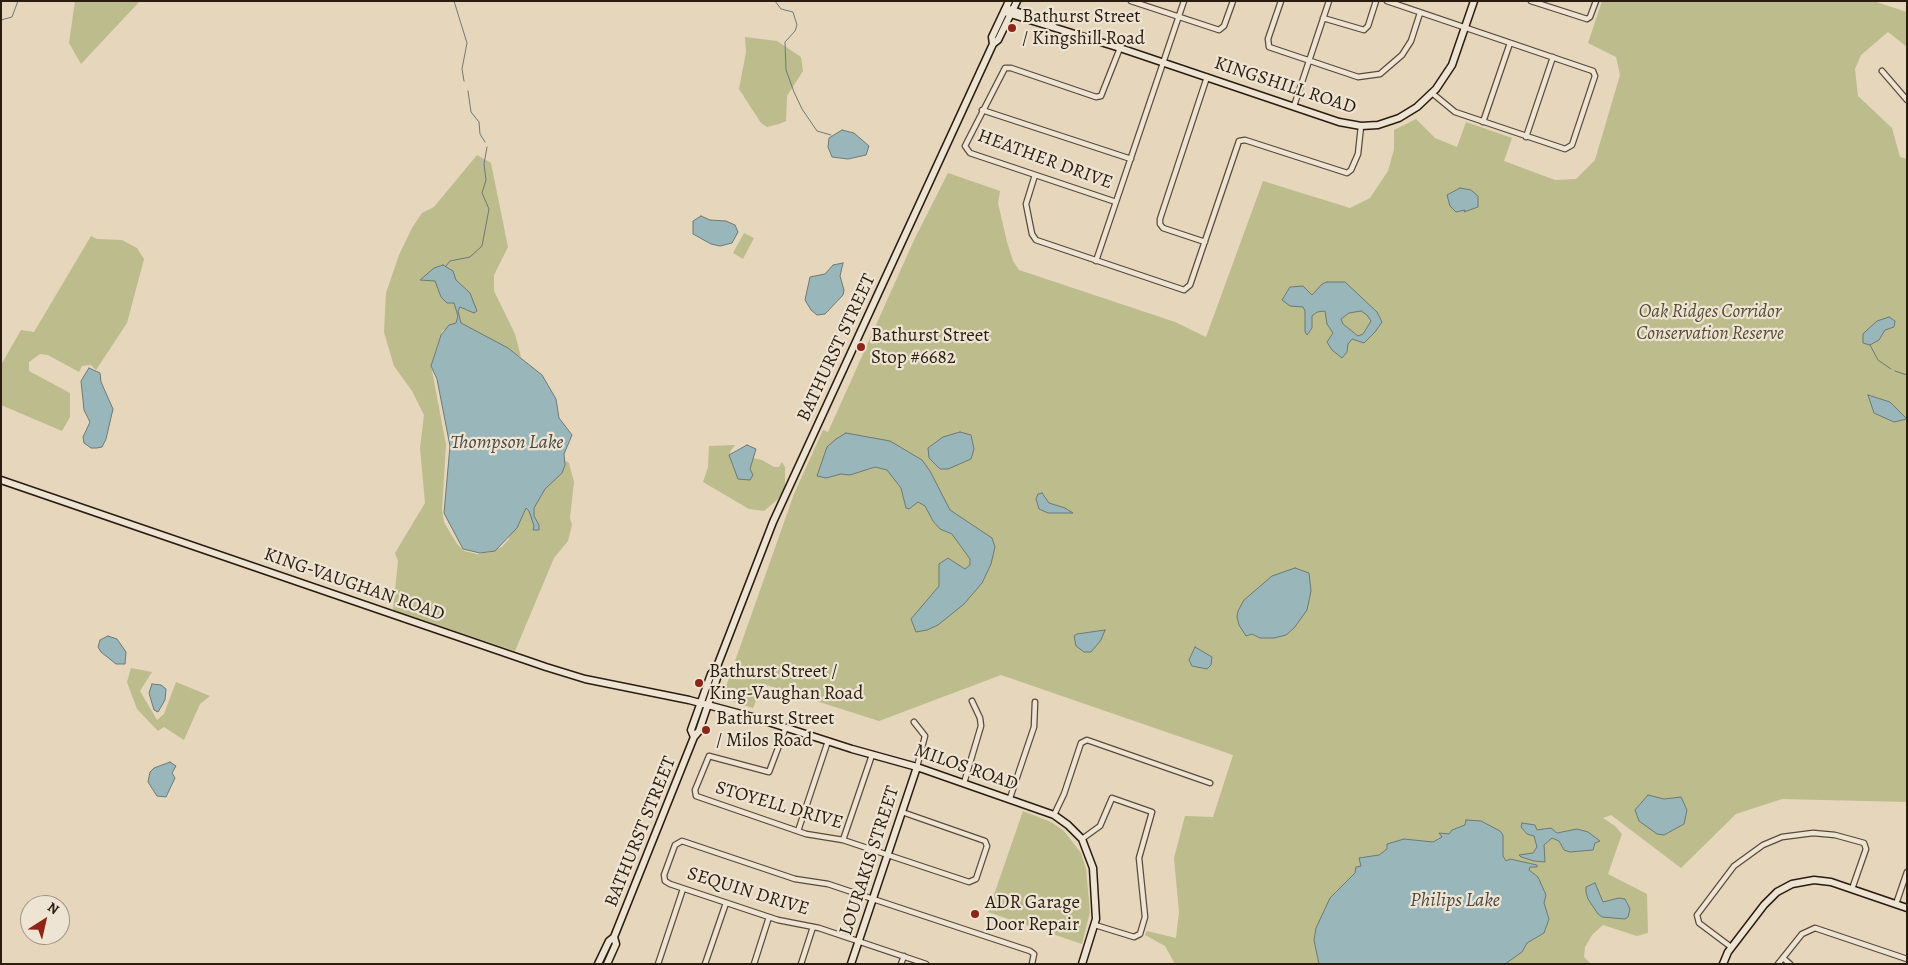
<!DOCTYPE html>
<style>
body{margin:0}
#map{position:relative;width:1908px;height:965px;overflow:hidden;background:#e5d6bc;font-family:Alegreya,serif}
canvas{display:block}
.frame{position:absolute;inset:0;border:2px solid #2a1c0f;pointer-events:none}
.north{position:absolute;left:20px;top:895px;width:50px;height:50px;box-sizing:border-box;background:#eee4d3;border:1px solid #a09485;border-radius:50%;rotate:35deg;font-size:14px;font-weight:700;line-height:20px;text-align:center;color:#2a1c0f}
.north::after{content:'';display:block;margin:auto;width:18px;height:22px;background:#8f2418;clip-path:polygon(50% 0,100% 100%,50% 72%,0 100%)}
</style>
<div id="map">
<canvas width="1908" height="965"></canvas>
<div class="frame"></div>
<div class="north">N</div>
</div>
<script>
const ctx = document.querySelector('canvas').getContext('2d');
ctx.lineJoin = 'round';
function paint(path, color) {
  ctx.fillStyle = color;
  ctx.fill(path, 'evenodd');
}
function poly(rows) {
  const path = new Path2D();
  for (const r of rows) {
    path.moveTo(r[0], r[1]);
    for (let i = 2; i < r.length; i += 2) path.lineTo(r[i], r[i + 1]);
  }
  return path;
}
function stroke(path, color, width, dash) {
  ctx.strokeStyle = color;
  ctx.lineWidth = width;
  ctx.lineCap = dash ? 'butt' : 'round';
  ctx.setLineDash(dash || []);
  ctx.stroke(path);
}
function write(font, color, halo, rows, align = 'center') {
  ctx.font = font + ' Alegreya,serif';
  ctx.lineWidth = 4.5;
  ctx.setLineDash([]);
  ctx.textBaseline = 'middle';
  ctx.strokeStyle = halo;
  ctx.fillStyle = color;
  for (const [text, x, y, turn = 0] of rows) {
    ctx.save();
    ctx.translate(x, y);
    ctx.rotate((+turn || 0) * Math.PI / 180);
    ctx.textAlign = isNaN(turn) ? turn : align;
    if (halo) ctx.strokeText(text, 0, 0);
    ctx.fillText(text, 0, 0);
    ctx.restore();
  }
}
paint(poly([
 [75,1,140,1,81,64,69,43],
 [1602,1,1873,1,1907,12,1907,47,1888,32,1861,55,1855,69,1858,96,1892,128,1900,157,1907,159,1907,802,1782,799,1736,814,1681,868,1611,815,1603,818,1615,826,1622,834,1608,874,1647,894,1648,933,1637,936,1603,925,1592,935,1585,947,1584,957,1591,964,1503,964,1539,886,1530,871,1513,859,1505,862,1442,841,1362,871,1336,891,1326,916,1315,934,1322,964,1175,964,1165,946,1145,935,1147,931,1176,938,1179,912,1174,858,1185,816,1213,817,1233,755,1001,675,879,721,763,684,753,708,722,698,794,494,823,430,828,432,915,238,948,173,1000,191,998,203,1007,242,1013,261,1019,270,1175,322,1206,337,1263,181,1350,208,1370,198,1388,171,1394,149,1394,130,1416,119,1435,138,1457,147,1466,122,1512,138,1504,161,1555,180,1576,179,1595,160,1620,75,1616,57,1588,43],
 [745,37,777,41,801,57,803,71,787,96,786,121,779,124,767,127,761,123,739,89,746,52],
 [477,155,491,163,508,247,494,275,494,291,515,334,521,357,467,328,453,324,442,331,431,365,446,445,442,510,444,522,457,544,464,551,477,554,490,552,502,547,509,539,511,527,525,510,535,504,542,488,561,473,565,466,564,460,569,463,574,482,570,518,572,525,568,541,554,558,515,651,393,610,398,561,395,553,425,503,420,448,424,415,412,391,394,366,384,332,386,293,399,255,412,228,422,213,434,207],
 [744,233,754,238,743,259,733,253],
 [91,236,97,239,122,240,137,248,144,259,127,323,96,370,91,365,82,366,79,372,48,355,40,354,29,362,29,371,70,393,70,417,62,431,1,405,1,365,21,330,34,332],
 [735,445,730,452,731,456,751,461,753,458,762,460,774,467,779,467,782,462,785,467,785,487,778,499,764,511,749,509,703,482,708,467,709,446],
 [131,668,152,672,140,691,157,720,164,714,176,682,210,696,200,704,184,740,164,727,158,731,137,709,127,682],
 [1023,811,1051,822,1064,831,1081,853,1086,869,1090,912,1082,944,988,912]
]), '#bcbc8c');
const water = poly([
 [842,130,854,133,869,146,866,155,848,159,832,157,828,147,829,138,842,130],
 [1460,188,1471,190,1478,196,1478,207,1464,212,1465,210,1456,212,1450,206,1447,195,1460,188],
 [701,216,710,220,726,221,735,225,738,232,732,243,720,246,711,244,693,234,693,221,701,216],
 [843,263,840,276,844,290,843,295,825,314,817,315,811,310,805,300,810,277,825,274,833,265,843,263],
 [443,265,453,271,456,280,470,293,477,311,474,313,460,307,458,311,461,323,508,348,542,375,556,399,559,418,572,435,564,454,565,465,562,473,545,489,534,508,534,516,539,525,539,530,533,530,534,526,529,511,526,508,517,528,495,551,480,553,463,549,444,513,450,446,437,379,431,366,441,335,449,325,456,323,458,316,454,303,447,303,441,297,435,281,420,280,434,268,443,265],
 [1327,282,1345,282,1377,312,1382,322,1375,332,1364,343,1352,339,1348,344,1347,352,1342,358,1332,350,1327,342,1333,333,1327,324,1325,311,1317,312,1312,316,1312,328,1307,335,1305,332,1305,311,1303,307,1290,306,1282,300,1290,287,1303,286,1312,295,1322,284,1327,282],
 [1361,311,1367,315,1371,321,1363,334,1358,336,1343,324,1341,319,1349,313,1361,311],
 [1889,317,1895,321,1894,327,1885,330,1879,340,1870,345,1863,343,1863,334,1867,330,1877,321,1889,317],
 [89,368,100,373,101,382,113,409,106,439,102,447,97,448,91,448,84,443,83,437,90,422,84,410,81,381,89,368],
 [1868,395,1890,402,1907,419,1894,422,1874,413,1868,395],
 [960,432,971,435,974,449,971,459,948,469,940,469,929,458,928,448,943,437,960,432],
 [846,433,890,441,922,460,930,471,950,510,992,538,995,547,991,564,982,583,964,604,938,625,927,630,916,632,911,619,939,586,939,564,948,558,965,569,970,565,970,559,952,534,940,529,933,521,925,506,918,502,909,509,906,508,901,488,887,470,875,467,850,475,841,474,826,478,817,476,827,447,836,439,846,433],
 [747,445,756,449,750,469,753,475,750,480,738,479,729,455,747,445],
 [1042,493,1049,503,1065,508,1073,513,1048,513,1039,509,1036,499,1038,494,1042,493],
 [1295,568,1309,573,1311,591,1307,610,1294,628,1286,635,1274,638,1260,638,1252,634,1246,636,1239,625,1237,617,1238,611,1244,600,1272,576,1295,568],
 [1105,630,1101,640,1091,652,1084,652,1076,646,1074,636,1077,634,1105,630],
 [108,636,117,639,126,652,125,664,116,664,101,652,98,647,100,640,108,636],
 [1195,647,1212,657,1211,665,1207,669,1192,666,1189,660,1195,647],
 [152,684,161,685,166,689,165,700,158,712,154,710,149,693,152,684],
 [170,762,176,766,172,773,175,778,166,797,157,796,148,782,150,772,154,768,170,762],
 [1648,795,1664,799,1681,797,1687,810,1684,824,1664,835,1657,834,1639,821,1635,810,1648,795],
 [1466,820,1481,821,1500,831,1503,835,1503,856,1506,861,1510,859,1537,865,1537,867,1530,867,1529,870,1538,877,1546,895,1544,903,1549,919,1544,933,1527,943,1522,952,1505,964,1319,964,1314,940,1316,928,1330,898,1355,873,1356,867,1361,866,1359,858,1379,855,1387,849,1387,844,1404,839,1433,842,1442,837,1439,833,1449,834,1452,830,1465,825,1466,820],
 [1522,823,1535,825,1537,830,1551,828,1557,833,1577,829,1588,832,1600,841,1595,843,1593,850,1570,852,1564,850,1559,841,1552,838,1544,845,1545,862,1534,861,1521,857,1519,855,1533,853,1537,847,1534,836,1527,834,1521,827,1522,823],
 [1595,883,1603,902,1619,898,1625,899,1630,909,1628,917,1625,919,1602,917,1598,914,1588,899,1586,892,1586,887,1595,883]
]);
paint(water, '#99b7ba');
stroke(water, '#6d7976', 1);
stroke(poly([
 [454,1,467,43,462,69,464,81],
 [775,1,781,9,793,12,797,25,795,31,785,42,786,70,794,92,802,109,817,131,831,135],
 [1,20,12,17,18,1],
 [468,91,471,112,479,122,480,134,485,142],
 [446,266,450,261,470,257,482,246,489,209,482,193,486,180,484,164,487,147],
 [1870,345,1878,360,1891,369],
 [1895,371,1907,375]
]), '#6d7976', 1);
const street = poly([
 [1131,1,1219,30,1224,26,1233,1],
 [1281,1,1268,39,1269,47,1358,77,1380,74,1402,55,1411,41,1420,13],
 [1387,1,1587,69,1593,71,1595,76,1572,145,1565,149,1455,112,1432,93],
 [1531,1,1587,19,1590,17,1596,1],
 [1323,18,1364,30,1368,26,1376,1],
 [1882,71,1907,100],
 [1294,106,1329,1],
 [982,110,1131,159],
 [1483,122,1510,43],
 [1526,137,1553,57],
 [1035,175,1026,204,1032,234,1036,240,1184,290,1190,285,1239,141,1245,140,1347,173,1351,170,1358,154,1361,126],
 [1116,202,970,153,965,146,1005,68,1011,68,1096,97,1101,96,1120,48],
 [1205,242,1163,228,1160,224,1160,219,1207,77],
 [1096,261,1184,1],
 [914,722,925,736,917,767],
 [786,727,769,772,709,756,695,790,696,796,806,834,843,840,969,882,976,879,987,846,985,841,902,812],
 [964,783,981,726,980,718,972,701],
 [1010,798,1034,727,1035,702],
 [1054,815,1064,794,1081,743,1087,740,1210,783],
 [798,831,828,741],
 [1082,839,1100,826,1112,798,1152,812,1139,858,1145,917,1140,934,1134,937,1095,925],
 [843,840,872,755],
 [1896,904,1907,872],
 [1731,947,1699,923,1697,915,1734,866,1763,845,1782,837,1813,833,1835,835,1864,843,1866,849,1852,889],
 [1783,958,1790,964],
 [658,964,683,889],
 [705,964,726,903],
 [754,964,769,917],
 [801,964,813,927],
 [901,964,904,956],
 [926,964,819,928,778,920,670,884,665,881,664,875,675,845,682,841,795,879,828,884,879,901,1030,951,1034,954,1032,964],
 [1778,964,1802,934,1815,928,1907,959]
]);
const secondary = poly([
 [1006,8,1045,21,1054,27],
 [1004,12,1120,48,1339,122,1361,126,1378,125,1399,118,1417,107,1436,89,1452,65,1474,1],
 [993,44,992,37,1009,1],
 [1,480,546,667,585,679,689,700,756,718,852,749,917,767,1054,815,1068,825,1082,839,1093,868,1096,919,1082,964],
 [694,737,691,730,711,674,716,669,773,522,993,44,998,40,1017,1],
 [598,964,609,941,614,937,694,737,699,731,718,675,716,669],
 [607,964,616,944,614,937],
 [851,964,917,767],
 [1723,964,1728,952,1764,905,1777,892,1792,884,1814,880,1831,882,1907,908]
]);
stroke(street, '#594a3a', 7);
stroke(secondary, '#2a1c0f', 9);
stroke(street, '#eee4d3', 4.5);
stroke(secondary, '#eee4d3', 6);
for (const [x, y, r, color] of [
 [1012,28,5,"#8f2418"],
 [861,347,5,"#8f2418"],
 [699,683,5,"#8f2418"],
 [706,730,5,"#8f2418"],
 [975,914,5,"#8f2418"]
]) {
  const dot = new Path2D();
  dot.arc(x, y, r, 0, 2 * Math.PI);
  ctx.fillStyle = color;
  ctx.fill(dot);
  stroke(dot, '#eee4d3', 2);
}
write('19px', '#2a1c0f', '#eee4d3', [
 ["Bathurst Street",1022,17],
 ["/ Kingshill Road",1022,39],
 ["Bathurst Street",871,336],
 ["Stop #6682",871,358],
 ["Bathurst Street /",709,672],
 ["King-Vaughan Road",709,694],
 ["Bathurst Street",716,719],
 ["/ Milos Road",716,741],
 ["ADR Garage",985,903],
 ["Door Repair",985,925]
], 'left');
write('19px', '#2a1c0f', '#eee4d3', [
 ["KINGSHILL ROAD",1285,86,18],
 ["HEATHER DRIVE",1045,160,20],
 ["BATHURST STREET",837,348,-65],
 ["KING-VAUGHAN ROAD",354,585,19],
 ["MILOS ROAD",966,768,19],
 ["STOYELL DRIVE",779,806,16],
 ["BATHURST STREET",641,832,-68],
 ["LOURAKIS STREET",870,861,-72],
 ["SEQUIN DRIVE",748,892,17]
]);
write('italic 19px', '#564c34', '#eee4d3', [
 ["Oak Ridges Corridor",1710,312],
 ["Conservation Reserve",1710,334]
]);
write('italic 20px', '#4b4a42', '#eee4d3', [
 ["Thompson Lake",507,443],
 ["Philips Lake",1455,901]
]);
</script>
